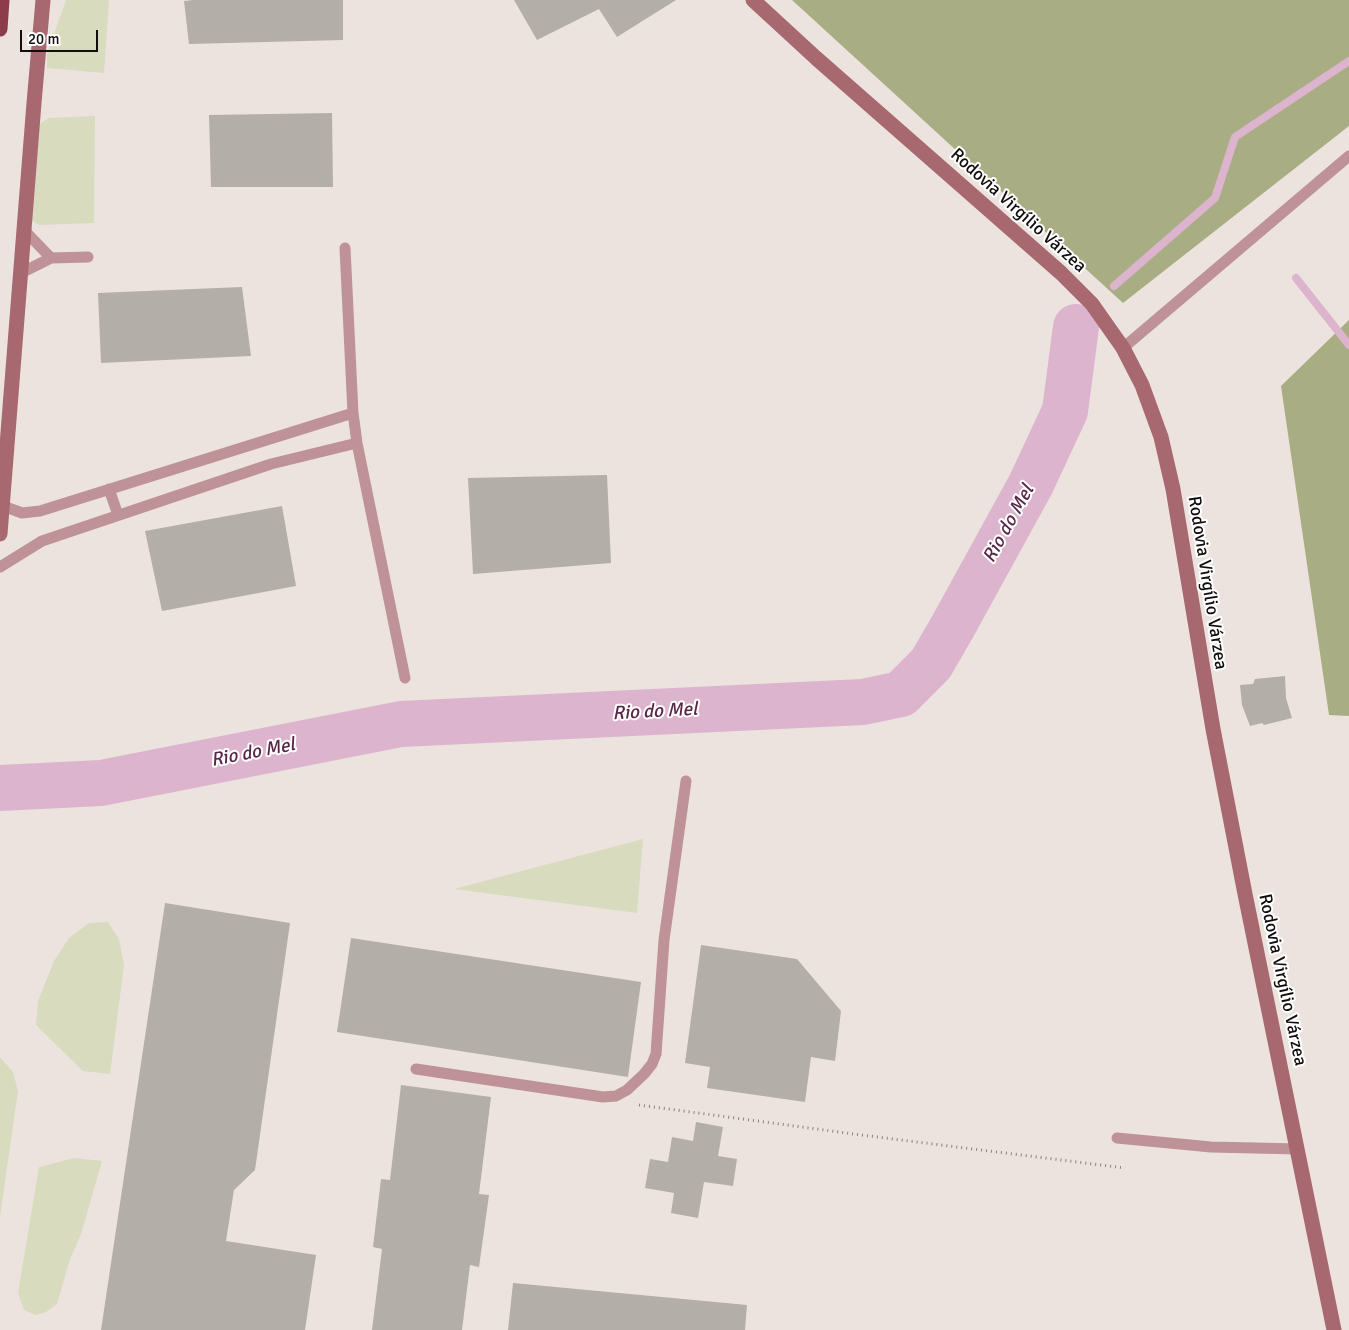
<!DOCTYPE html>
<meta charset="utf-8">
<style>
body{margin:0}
#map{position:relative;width:1349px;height:1330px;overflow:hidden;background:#ece3df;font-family:Signika,sans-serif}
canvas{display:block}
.scale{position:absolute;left:20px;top:30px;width:78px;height:22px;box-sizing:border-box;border:2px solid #100d0c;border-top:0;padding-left:6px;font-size:15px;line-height:18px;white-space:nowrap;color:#100d0c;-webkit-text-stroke:4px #fff;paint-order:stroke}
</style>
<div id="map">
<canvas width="1349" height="1330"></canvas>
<div class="scale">20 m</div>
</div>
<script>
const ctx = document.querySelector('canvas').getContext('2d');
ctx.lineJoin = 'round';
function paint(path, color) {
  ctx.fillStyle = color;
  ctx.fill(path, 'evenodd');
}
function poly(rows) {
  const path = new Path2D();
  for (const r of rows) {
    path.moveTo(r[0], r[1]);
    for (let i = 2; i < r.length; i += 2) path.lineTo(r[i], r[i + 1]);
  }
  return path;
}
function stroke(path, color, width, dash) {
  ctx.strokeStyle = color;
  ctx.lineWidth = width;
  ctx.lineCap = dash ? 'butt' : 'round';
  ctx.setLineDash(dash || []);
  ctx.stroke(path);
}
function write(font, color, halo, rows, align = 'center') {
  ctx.font = font + ' Signika,sans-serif';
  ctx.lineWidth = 4;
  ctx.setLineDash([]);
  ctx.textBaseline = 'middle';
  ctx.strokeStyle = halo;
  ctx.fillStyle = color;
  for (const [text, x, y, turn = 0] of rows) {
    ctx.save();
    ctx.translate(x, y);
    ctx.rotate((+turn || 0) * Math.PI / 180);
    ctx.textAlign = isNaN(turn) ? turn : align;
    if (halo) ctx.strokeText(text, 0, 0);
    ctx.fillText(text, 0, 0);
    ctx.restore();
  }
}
paint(poly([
 [66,0,109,0,104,73,47,68,47,54],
 [95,116,94,223,39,225,30,219,37,125,49,118],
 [643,839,637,913,454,889],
 [108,922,119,939,124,965,110,1074,83,1071,36,1025,38,1001,54,961,69,938,89,923],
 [0,1057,13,1072,18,1091,0,1217],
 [74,1158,102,1161,81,1234,70,1259,57,1304,46,1312,36,1315,24,1310,18,1293,39,1167]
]), '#d8dbbe');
paint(poly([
 [792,0,1349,0,1349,126,1123,303],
 [1349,320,1349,716,1329,715,1281,386]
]), '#a9ad83');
stroke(poly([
 [1296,278,1349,345],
 [1114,286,1215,198,1235,137,1349,61]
]), '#dcb4cd', 8);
stroke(poly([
 [0,788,101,783,401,724,863,702,901,694,931,664,953,626,1031,484,1065,411,1076,327]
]), '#dcb4cd', 46);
paint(poly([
 [193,0,343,0,343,40,189,44,184,1],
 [514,0,676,0,617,37,599,9,537,40],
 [332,113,333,187,211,187,209,115],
 [242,287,251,356,101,363,98,293],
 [607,475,611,563,473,574,468,478],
 [282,506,296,586,162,611,145,531],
 [1285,676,1286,698,1292,718,1264,725,1262,723,1250,726,1242,705,1240,685,1253,684,1255,679],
 [165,903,290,923,255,1170,234,1190,226,1241,316,1255,305,1330,101,1330],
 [351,938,641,982,628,1077,337,1032],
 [701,945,797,959,841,1011,835,1061,811,1057,805,1102,707,1088,710,1067,685,1063],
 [401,1085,491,1097,479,1194,489,1195,479,1267,470,1265,462,1330,372,1330,382,1249,373,1247,381,1179,390,1180],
 [696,1122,723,1127,718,1156,737,1159,733,1186,704,1182,698,1218,671,1213,674,1193,645,1188,650,1159,668,1162,672,1137,693,1141],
 [513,1283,747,1305,745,1330,508,1330]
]), '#b3aea7');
stroke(poly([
 [639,1105,861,1135,1125,1168]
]), '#88827f', 3, [1, 4]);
stroke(poly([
 [24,230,51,258],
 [345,248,353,413,357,443,405,678],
 [21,273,51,258,88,257],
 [1123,348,1349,156],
 [109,489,118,515],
 [3,506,22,513,40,511,353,413],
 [0,567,42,541,271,464,357,443],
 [416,1069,603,1097,616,1096,627,1090,644,1074,652,1064,656,1054,664,940,686,781],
 [1117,1138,1211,1147,1298,1149]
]), '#be9296', 11);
stroke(poly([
 [753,0,816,58,1061,273,1092,304,1123,348,1142,385,1161,437,1173,489,1213,729,1245,894,1334,1330],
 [0,534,34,103,43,0]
]), '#a7696f', 15);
stroke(poly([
 [0,29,2,0]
]), '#8c3d49', 15);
write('18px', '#100d0c', '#fff', [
 ["Rodovia Virgílio Várzea",1018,211,42],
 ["Rodovia Virgílio Várzea",1207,583,81],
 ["Rodovia Virgílio Várzea",1282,980,78]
]);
write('italic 19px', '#582649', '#fff', [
 ["Rio do Mel",1009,524,-61],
 ["Rio do Mel",655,712,-3],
 ["Rio do Mel",253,753,-11]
]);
</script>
